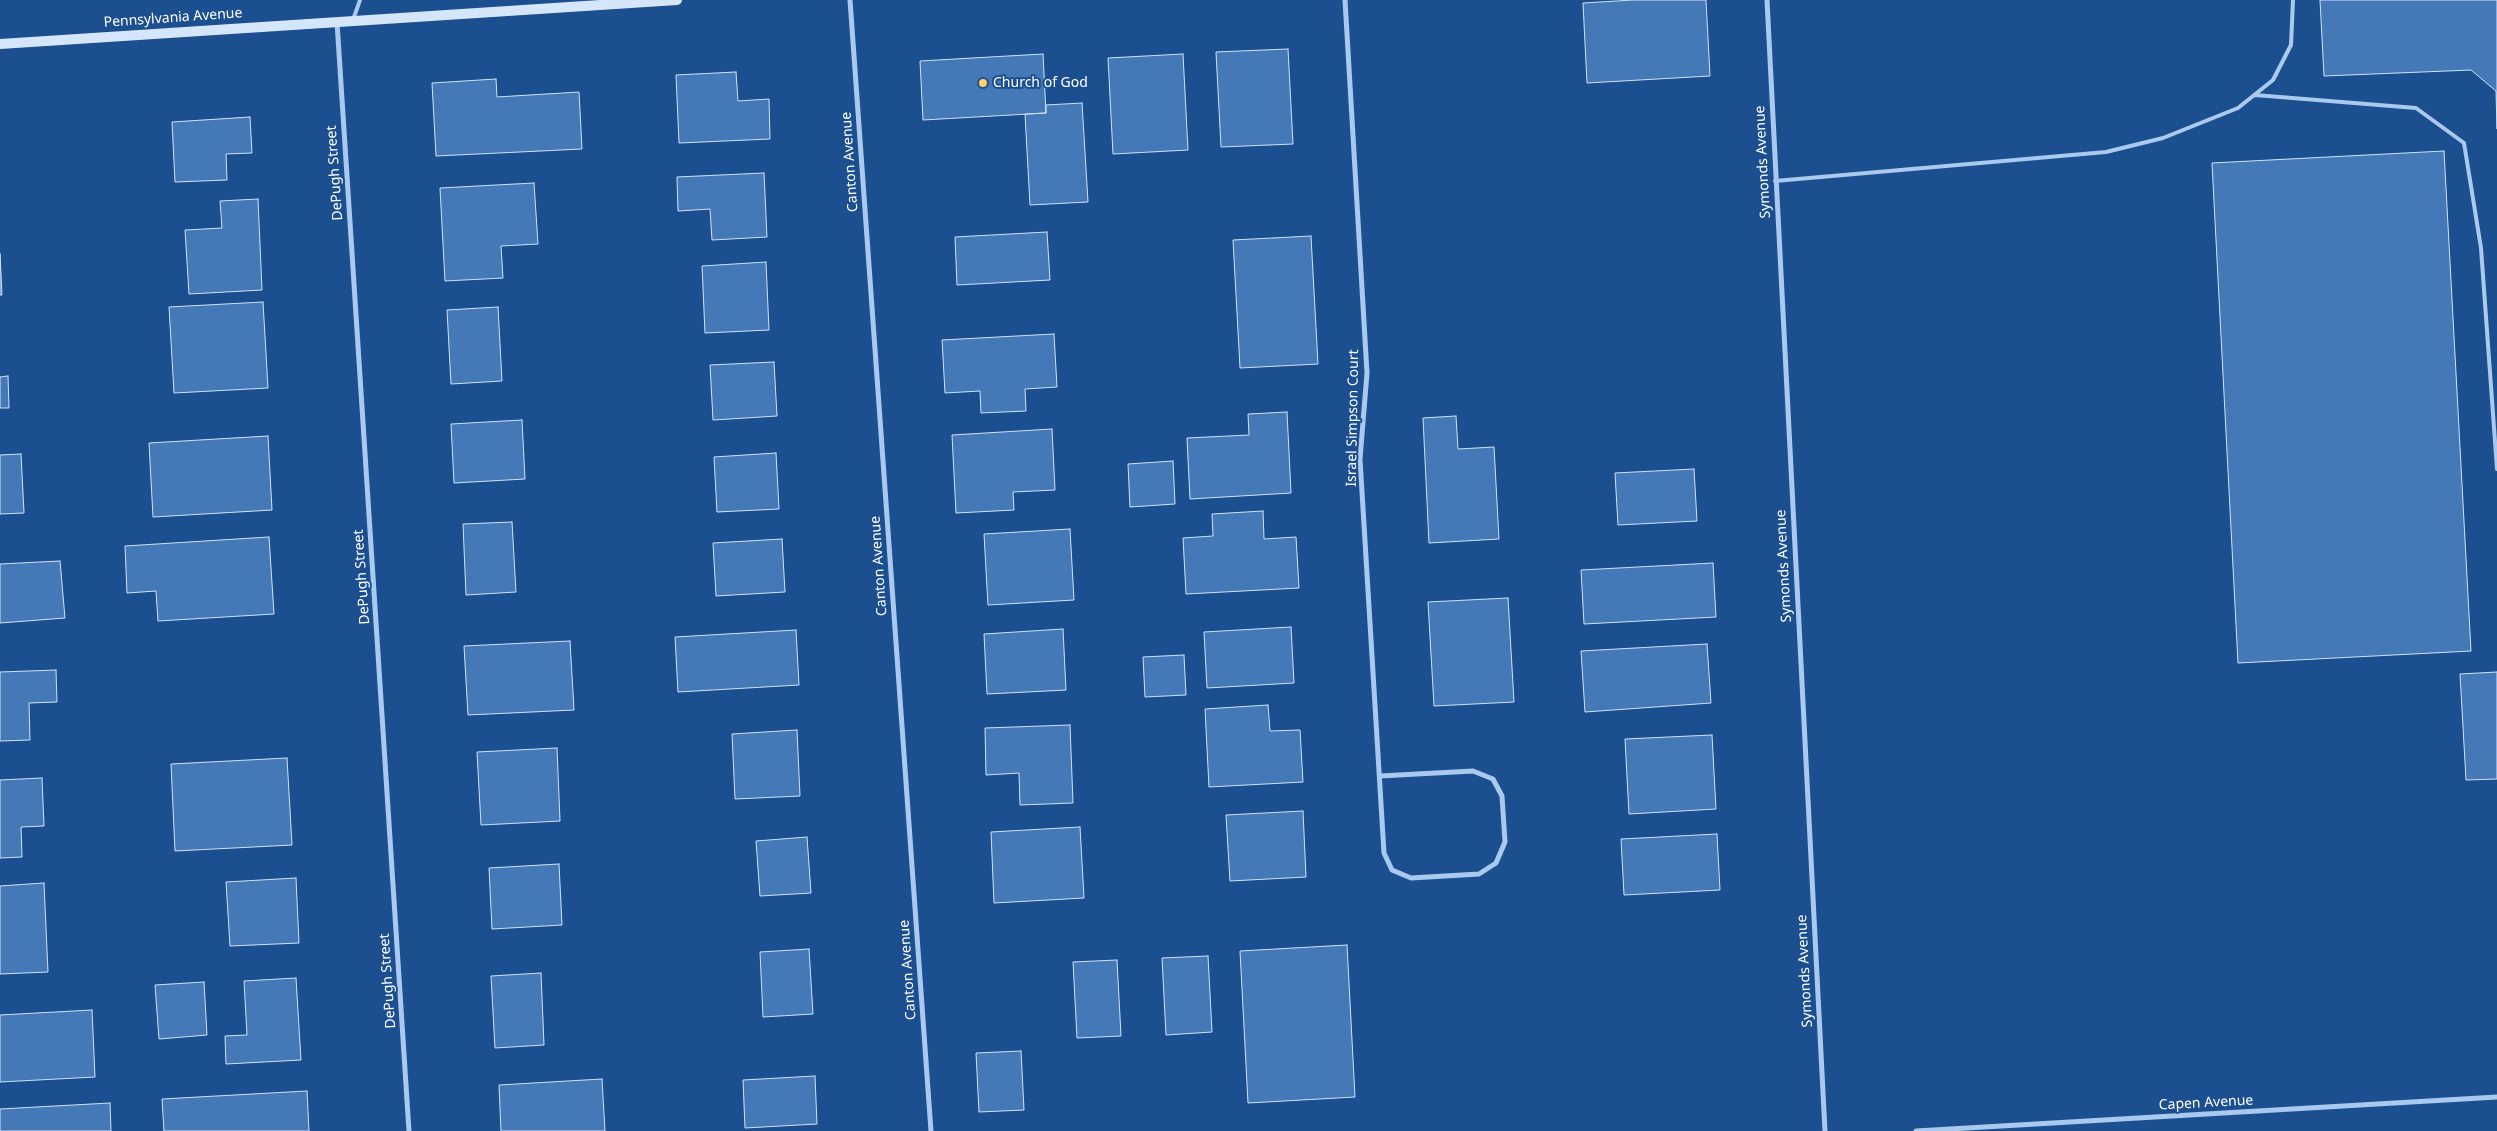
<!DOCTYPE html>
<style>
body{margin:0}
canvas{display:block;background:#1b4f8f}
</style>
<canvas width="2497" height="1131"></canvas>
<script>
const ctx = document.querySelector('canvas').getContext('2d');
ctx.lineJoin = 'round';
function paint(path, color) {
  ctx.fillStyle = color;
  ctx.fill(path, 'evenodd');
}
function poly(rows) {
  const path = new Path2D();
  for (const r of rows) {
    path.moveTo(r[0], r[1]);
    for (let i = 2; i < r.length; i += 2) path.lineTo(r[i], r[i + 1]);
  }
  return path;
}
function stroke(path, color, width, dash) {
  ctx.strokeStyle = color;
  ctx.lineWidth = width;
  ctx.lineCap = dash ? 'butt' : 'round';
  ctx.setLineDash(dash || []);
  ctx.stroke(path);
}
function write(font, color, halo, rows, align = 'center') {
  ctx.font = font + ' "Noto Sans",sans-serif';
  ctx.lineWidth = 4;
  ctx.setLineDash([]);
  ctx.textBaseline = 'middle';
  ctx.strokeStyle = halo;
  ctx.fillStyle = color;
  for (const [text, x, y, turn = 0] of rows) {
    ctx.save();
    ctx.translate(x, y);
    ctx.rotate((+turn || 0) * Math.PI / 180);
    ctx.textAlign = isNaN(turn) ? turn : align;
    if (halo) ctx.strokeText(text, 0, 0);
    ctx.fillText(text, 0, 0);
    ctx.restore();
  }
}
const building = poly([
 [1633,0,1706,0,1710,76,1587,83,1583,3,1633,0],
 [2320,0,2497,0,2497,129,2496,91,2471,70,2324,76,2320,0],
 [1288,49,1293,144,1221,147,1216,52,1288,49],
 [1043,54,1046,113,923,120,920,61,1043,54],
 [1183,54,1188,150,1113,154,1108,58,1183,54],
 [736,72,738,101,769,99,770,139,679,143,676,75,736,72],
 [496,79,497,97,579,92,582,149,436,156,432,83,496,79],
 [1082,103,1088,202,1030,205,1025,114,1046,113,1046,105,1082,103],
 [250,117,252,153,226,154,227,180,175,182,172,122,250,117],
 [2444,151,2471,651,2238,663,2212,163,2444,151],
 [764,173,767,237,712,240,710,209,678,211,677,177,764,173],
 [534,183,538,244,501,246,503,278,445,281,440,188,534,183],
 [258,199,262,290,189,294,185,230,222,228,220,201,258,199],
 [1047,232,1050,280,957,285,955,237,1047,232],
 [1311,236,1318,364,1240,368,1233,240,1311,236],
 [0,254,2,295,0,295,0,254],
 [766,262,769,330,705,333,702,266,766,262],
 [263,302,268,388,174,393,169,307,263,302],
 [498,307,502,381,451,384,447,310,498,307],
 [1054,334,1057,387,1025,389,1026,411,981,413,980,391,945,393,942,340,1054,334],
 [774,362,777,416,713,420,710,365,774,362],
 [8,376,9,408,0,408,0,377,8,376],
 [1287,412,1291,493,1190,499,1187,438,1249,435,1248,414,1287,412],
 [1456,416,1458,449,1494,447,1499,539,1429,543,1423,418,1456,416],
 [522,420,525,479,454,483,451,424,522,420],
 [1052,429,1055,490,1013,492,1014,510,956,513,952,435,1052,429],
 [268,436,272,510,153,517,149,443,268,436],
 [776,453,779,509,717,512,714,457,776,453],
 [21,454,24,513,0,514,0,455,21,454],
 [1173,461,1175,504,1130,507,1128,464,1173,461],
 [1694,469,1697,521,1618,525,1615,473,1694,469],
 [1263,511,1264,539,1296,537,1299,588,1186,594,1183,538,1213,536,1212,514,1263,511],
 [512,522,516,592,466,595,463,524,512,522],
 [1070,529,1074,600,988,605,984,534,1070,529],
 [269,537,274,614,158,621,156,591,127,593,125,546,269,537],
 [782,539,785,592,716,596,713,543,782,539],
 [60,561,65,618,0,623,0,564,60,561],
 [1713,563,1716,617,1584,624,1581,570,1713,563],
 [1508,598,1514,702,1434,706,1428,602,1508,598],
 [1291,627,1294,683,1207,688,1204,632,1291,627],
 [1063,629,1066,690,987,694,984,634,1063,629],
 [796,630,799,685,678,692,675,637,796,630],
 [570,641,574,710,468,715,464,646,570,641],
 [1707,644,1711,703,1585,712,1581,651,1707,644],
 [1184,655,1186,695,1145,697,1143,657,1184,655],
 [56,670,57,702,29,703,30,740,0,741,0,672,56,670],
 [2497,672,2497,779,2466,780,2460,674,2497,672],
 [1268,705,1270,731,1300,730,1303,782,1209,787,1205,709,1268,705],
 [1070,725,1073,803,1020,805,1019,773,986,775,985,728,1070,725],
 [797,730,800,796,735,799,732,734,797,730],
 [1712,735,1716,809,1629,814,1625,739,1712,735],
 [557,748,560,821,481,825,477,752,557,748],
 [287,758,292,845,175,851,171,764,287,758],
 [42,778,44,826,21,827,22,857,0,858,0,780,42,778],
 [1303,811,1306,877,1230,881,1226,815,1303,811],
 [1080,827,1084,898,994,903,991,832,1080,827],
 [1717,834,1720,890,1624,895,1621,839,1717,834],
 [807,837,811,893,760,896,756,841,807,837],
 [559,864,562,925,492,929,489,868,559,864],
 [296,878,299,943,230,946,226,882,296,878],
 [44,883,48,972,0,974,0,886,44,883],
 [1347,945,1355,1097,1248,1103,1240,951,1347,945],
 [809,949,813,1014,763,1017,760,952,809,949],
 [1208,956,1212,1032,1166,1035,1162,958,1208,956],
 [1117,960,1121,1036,1077,1038,1073,962,1117,960],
 [541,973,544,1045,495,1048,491,976,541,973],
 [296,978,301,1060,226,1064,225,1036,247,1035,244,981,296,978],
 [204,982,207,1035,159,1039,155,985,204,982],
 [92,1010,95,1077,0,1082,0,1015,92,1010],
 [1021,1051,1024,1110,979,1112,976,1053,1021,1051],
 [815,1076,817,1124,745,1128,743,1080,815,1076],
 [602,1079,605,1131,501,1131,499,1085,602,1079],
 [307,1091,309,1131,164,1131,162,1099,307,1091],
 [110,1103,111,1131,0,1131,0,1109,110,1103]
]);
paint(building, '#4478b7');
stroke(building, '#cfe3fa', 1);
stroke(poly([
 [353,20,360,0],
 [2255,95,2416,108,2464,143,2481,248,2497,469],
 [1775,181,2106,152,2163,138,2238,108,2273,80,2291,45,2293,0]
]), '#a9c9ee', 4);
stroke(poly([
 [850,0,931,1131],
 [1345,0,1367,373,1360,459,1384,853,1392,870,1411,878,1479,874,1496,863,1505,842,1502,796,1493,779,1473,771,1380,776],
 [1767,0,1825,1131],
 [337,22,409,1131],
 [1916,1131,2497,1097]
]), '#a9c9ee', 5);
stroke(poly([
 [0,44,677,0]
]), '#d6e6fa', 10);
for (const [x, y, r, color] of [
 [983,83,5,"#ffd166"]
]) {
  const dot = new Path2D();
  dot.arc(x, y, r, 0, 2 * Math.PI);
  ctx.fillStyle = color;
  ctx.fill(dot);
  stroke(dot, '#1b4f8f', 2);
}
write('14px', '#fff', '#1b4f8f', [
 ["Pennsylvania Avenue",173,18,-4],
 ["Canton Avenue",850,162,-94],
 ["Symonds Avenue",1763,162,-93],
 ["DePugh Street",335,173,-94],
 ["Israel Simpson Court",1353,418,-89],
 ["Canton Avenue",879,566,-94],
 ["Symonds Avenue",1784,566,-93],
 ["DePugh Street",362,577,-94],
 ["Canton Avenue",908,970,-94],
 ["Symonds Avenue",1805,971,-93],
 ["DePugh Street",388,981,-94],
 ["Capen Avenue",2206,1103,-3]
]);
write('14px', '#fff', '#1b4f8f', [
 ["Church of God",993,83]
], 'left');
</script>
